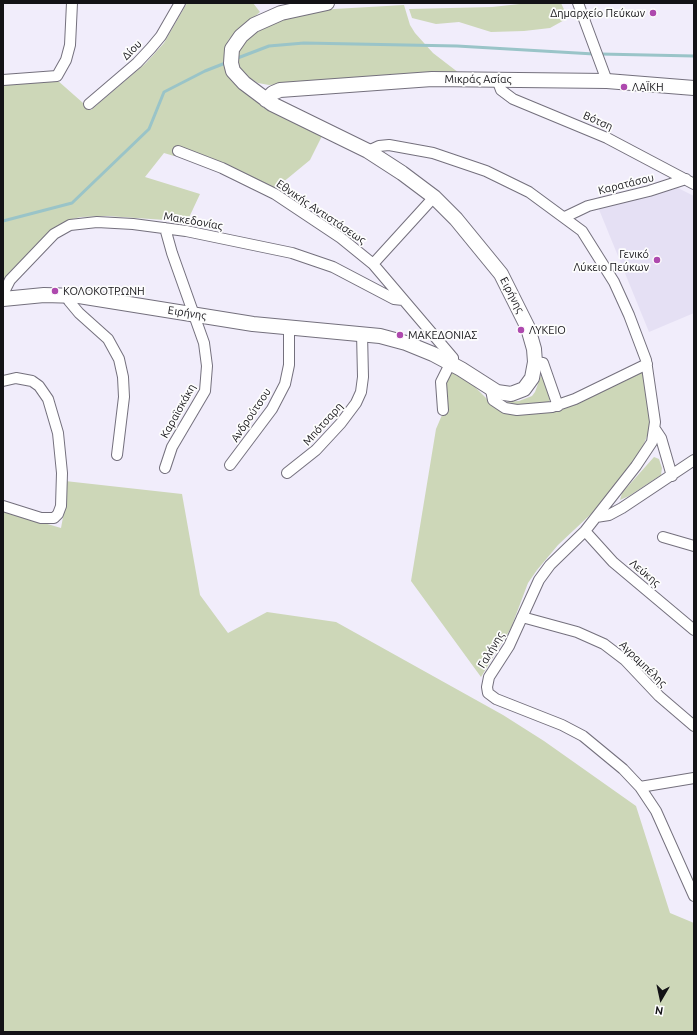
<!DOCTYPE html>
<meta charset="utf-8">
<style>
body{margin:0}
#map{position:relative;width:697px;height:1035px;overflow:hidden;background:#f1edfb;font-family:Ubuntu,sans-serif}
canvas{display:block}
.frame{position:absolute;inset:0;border:4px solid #131216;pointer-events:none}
.north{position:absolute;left:641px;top:979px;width:40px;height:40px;-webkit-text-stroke:3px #fdfdfd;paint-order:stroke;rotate:189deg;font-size:11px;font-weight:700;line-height:16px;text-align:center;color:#131216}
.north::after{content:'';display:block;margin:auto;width:14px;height:18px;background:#131216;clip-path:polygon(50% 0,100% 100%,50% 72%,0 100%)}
</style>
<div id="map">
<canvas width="697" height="1035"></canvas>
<div class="frame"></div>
<div class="north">N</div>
</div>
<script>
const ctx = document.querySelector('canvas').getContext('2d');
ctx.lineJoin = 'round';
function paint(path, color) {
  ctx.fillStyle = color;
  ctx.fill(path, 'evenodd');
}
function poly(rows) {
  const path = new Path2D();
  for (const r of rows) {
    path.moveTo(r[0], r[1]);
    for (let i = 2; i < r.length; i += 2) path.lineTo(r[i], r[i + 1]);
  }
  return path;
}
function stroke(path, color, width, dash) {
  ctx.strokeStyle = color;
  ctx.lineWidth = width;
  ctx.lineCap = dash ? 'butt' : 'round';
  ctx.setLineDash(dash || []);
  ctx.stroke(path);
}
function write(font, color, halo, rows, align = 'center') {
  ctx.font = font + ' Ubuntu,sans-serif';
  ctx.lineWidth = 3.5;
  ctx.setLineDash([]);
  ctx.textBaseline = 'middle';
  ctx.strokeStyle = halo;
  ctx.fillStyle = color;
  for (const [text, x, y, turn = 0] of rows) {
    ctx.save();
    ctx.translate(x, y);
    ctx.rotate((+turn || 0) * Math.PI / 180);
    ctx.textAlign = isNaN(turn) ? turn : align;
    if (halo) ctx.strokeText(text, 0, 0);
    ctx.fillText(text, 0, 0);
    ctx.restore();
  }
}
paint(poly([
 [678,188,694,196,694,313,649,332,598,207]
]), '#e5e0f4');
paint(poly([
 [187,3,253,3,260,12,229,39,224,50,224,63,238,86,251,98,266,108,323,134,310,160,276,188,209,157,177,147,174,156,164,153,145,177,200,194,186,224,165,220,107,216,81,217,72,219,53,229,3,284,3,84,57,80,91,110,146,63,164,43],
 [529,3,561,3,568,18,550,28,524,31,491,32,459,22,436,24,412,18,409,9,492,7],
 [404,5,410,25,415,33,433,53,459,73,269,85,258,83,250,78,240,68,238,62,238,54,242,43,255,33,284,19,334,9],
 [450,370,472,384,495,407,560,410,640,373,643,373,651,413,649,431,640,454,591,514,558,545,537,570,528,583,511,628,481,677,411,581,436,429,442,415,445,411,444,388],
 [542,373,551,397,548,404,506,405,505,402,519,401,532,396,535,392],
 [654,457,659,459,662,468,661,475,629,496,620,500,622,493],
 [65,481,182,494,200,595,228,633,267,612,336,622,503,715,544,741,636,806,670,913,694,923,694,1032,3,1032,3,511,61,528,64,512]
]), '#cdd7b8');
stroke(poly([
 [600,54,694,56],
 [235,59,269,46,304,43,457,46,594,54],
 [3,221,72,203,149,129,164,92,205,71,228,62]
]), '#9ac4c8', 3);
const street = poly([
 [578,3,607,81],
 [497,79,501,90,513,99,607,138,694,184],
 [3,80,57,76,66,60,70,45,72,3],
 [89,104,137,63,151,48,161,36,180,3],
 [178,151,222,168,275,194,341,238,373,264,453,358,441,382,443,410],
 [368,151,379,146,389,145,433,153,486,171,529,192,582,231,614,282,629,315,646,360,655,422,652,442,636,466,585,531,550,565,539,580,509,646,489,677,487,687,488,693,496,699,562,725,583,736,623,769,640,787,656,811,694,896],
 [565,217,588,206,649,191,686,179],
 [373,264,434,197],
 [67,295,69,301,79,313,108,339,119,359,123,377,124,397,117,455],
 [4,299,5,290,10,280,54,234,70,225,97,222,133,224,186,231,292,253,333,267,394,299,403,300],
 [535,362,543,363,558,406],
 [3,381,16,378,32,381,39,386,48,399,58,433,62,473,61,506,58,514,54,518,41,518,3,506],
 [491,390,493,400,505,408,517,410,552,407,575,399,647,364],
 [655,429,661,438,672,476],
 [230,465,272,409,285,384,289,365,289,327],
 [165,468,172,447,205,391,207,366,204,343,172,253,165,228],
 [287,473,316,450,341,423,356,403,361,392,363,377,362,333],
 [596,517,609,515,622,508,694,460],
 [585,531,613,562,694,630],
 [663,537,694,546],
 [522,617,577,632,604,644,625,660,659,696,694,726],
 [640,787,694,778]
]);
const secondary = poly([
 [266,100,273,93,280,90,432,79,607,81,694,88],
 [3,299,44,295,79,296,253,324,380,336,406,343,433,354,461,369,497,392,511,394,524,389,532,378,535,362,534,349,528,328,501,274,456,219,434,197,402,173,368,151,272,104,244,83,233,71,231,63,232,49,241,36,254,25,281,13,327,3]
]);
stroke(street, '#74707d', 12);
stroke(secondary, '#74707d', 16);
stroke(street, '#fff', 10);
stroke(secondary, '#fff', 14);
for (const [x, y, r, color] of [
 [653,13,4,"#ae49ae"],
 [624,87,4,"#ae49ae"],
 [657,260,4,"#ae49ae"],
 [55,291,4,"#ae49ae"],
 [521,330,4,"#ae49ae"],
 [400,335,4,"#ae49ae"]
]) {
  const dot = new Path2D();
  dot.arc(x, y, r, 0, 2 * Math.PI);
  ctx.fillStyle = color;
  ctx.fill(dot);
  stroke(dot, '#fdfdfd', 1.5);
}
write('11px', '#131216', '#fdfdfd', [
 ["Δημαρχείο Πεύκων",645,13,"right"],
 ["ΛΑΪΚΗ",632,87],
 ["Γενικό",649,254,"right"],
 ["Λύκειο Πεύκων",649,267,"right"],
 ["ΚΟΛΟΚΟΤΡΩΝΗ",63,291],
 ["ΛΥΚΕΙΟ",529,330],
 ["ΜΑΚΕΔΟΝΙΑΣ",408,335]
], 'left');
write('11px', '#131216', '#fdfdfd', [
 ["Δίου",132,50,-45],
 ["Μικράς Ασίας",478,79],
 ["Βότση",598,121,24],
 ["Καρατάσου",626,184,-14],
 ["Εθνικής Αντιστάσεως",321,212,34],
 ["Μακεδονίας",193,221,10],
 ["Ειρήνης",512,295,62],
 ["Ειρήνης",187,313,9],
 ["Καραϊσκάκη",178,411,-61],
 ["Ανδρούτσου",251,415,-56],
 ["Μπότσαρη",323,424,-48],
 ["Λεύκης",645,573,40],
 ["Γαλήνης",491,650,-59],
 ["Αγραμπέλης",643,664,44]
]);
</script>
